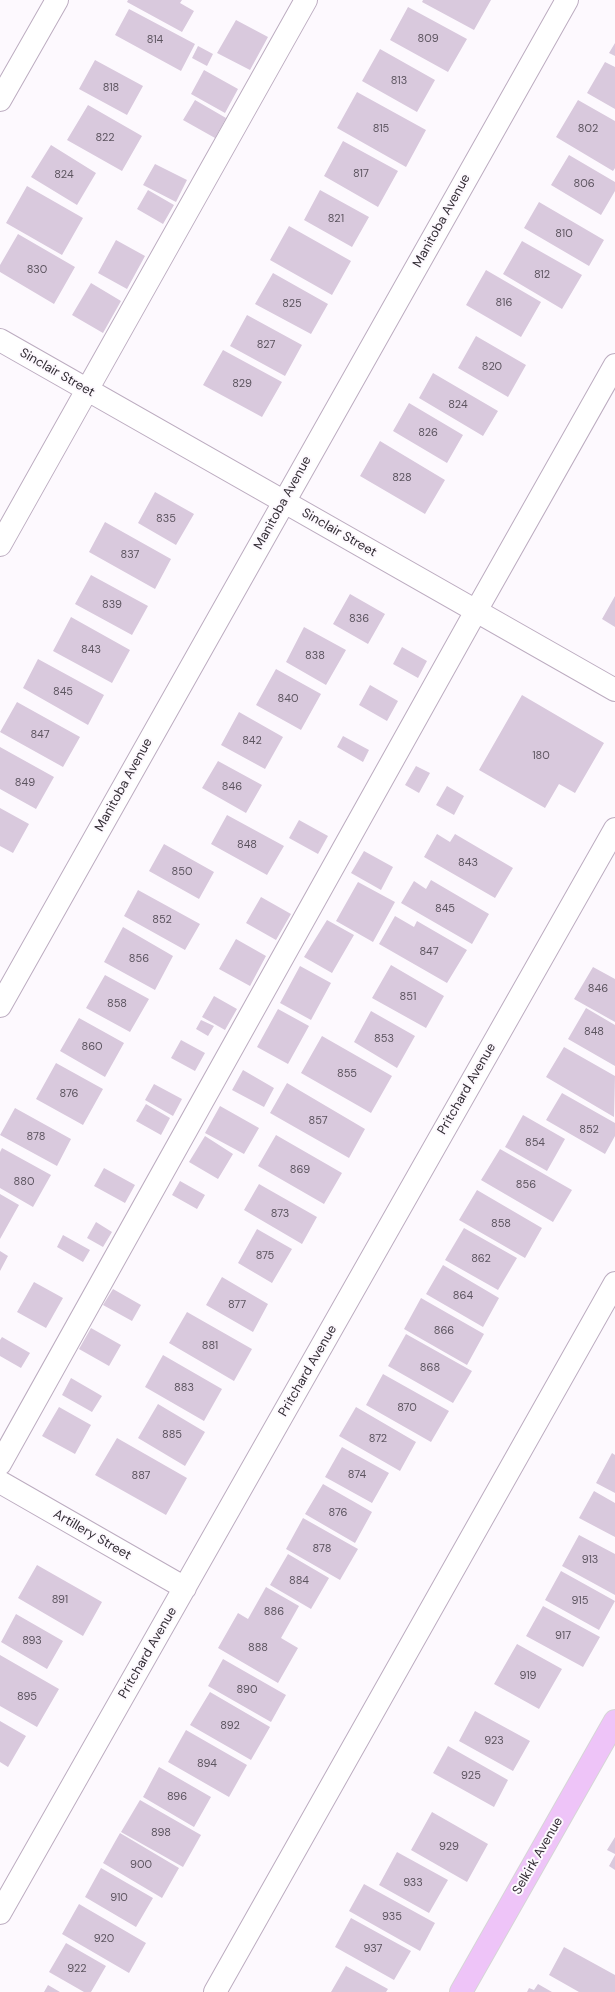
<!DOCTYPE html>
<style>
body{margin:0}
canvas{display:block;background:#fdf9fe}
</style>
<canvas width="615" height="1992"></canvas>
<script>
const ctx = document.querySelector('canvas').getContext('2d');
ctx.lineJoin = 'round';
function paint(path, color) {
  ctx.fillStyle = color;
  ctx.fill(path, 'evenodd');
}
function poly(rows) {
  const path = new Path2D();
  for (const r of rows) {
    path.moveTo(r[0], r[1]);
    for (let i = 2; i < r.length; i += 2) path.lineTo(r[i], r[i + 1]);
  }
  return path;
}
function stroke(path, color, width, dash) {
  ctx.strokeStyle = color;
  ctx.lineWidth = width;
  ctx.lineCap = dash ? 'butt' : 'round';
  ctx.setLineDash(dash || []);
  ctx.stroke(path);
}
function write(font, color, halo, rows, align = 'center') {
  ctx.font = font + ' "DM Sans",sans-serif';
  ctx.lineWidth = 4;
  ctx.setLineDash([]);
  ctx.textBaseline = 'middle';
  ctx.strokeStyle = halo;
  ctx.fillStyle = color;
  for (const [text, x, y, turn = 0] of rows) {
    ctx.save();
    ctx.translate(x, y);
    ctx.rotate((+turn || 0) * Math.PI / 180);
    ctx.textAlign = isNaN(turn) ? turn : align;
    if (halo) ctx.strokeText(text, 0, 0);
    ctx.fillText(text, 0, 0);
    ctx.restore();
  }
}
paint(poly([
 [128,0,182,0,180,3,194,11,182,32,127,2],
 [423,0,491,0,474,30,422,2],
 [408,7,467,39,448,72,390,40],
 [129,9,195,44,181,71,115,35],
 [236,20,268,37,250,70,217,53],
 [615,43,615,56,609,53],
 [198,46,213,54,207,66,192,58],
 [380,49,435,80,417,112,362,81],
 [95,60,143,86,127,115,79,89],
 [605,62,615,67,615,109,587,93],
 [204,70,238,89,225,113,191,94],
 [357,92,426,130,406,167,337,128],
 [195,100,226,118,215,138,183,120],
 [578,100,615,121,615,168,613,171,556,137],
 [88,105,142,136,122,171,67,140],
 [343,141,398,171,378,207,324,176],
 [51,145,96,173,77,205,31,177],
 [569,155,615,182,615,191,601,215,551,185],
 [155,164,187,180,176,202,143,185],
 [27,186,83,218,62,255,6,223],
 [148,190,174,205,163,224,137,209],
 [320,190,369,217,352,247,304,220],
 [539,202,604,240,589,266,524,228],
 [289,226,351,261,332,295,270,260],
 [18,234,75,267,54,304,0,272,0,265],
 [116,240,145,256,127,289,98,273],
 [522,241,582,275,562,309,503,274],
 [486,270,541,302,521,337,466,305],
 [273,273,328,304,311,334,255,304],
 [91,283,121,301,103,333,72,315],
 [247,315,302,345,285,376,230,346],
 [476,336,526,365,508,397,458,368],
 [223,350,282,382,262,417,203,385],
 [433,373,498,411,483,436,419,398],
 [409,403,463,435,447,463,393,431],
 [380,441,445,480,425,514,360,476],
 [155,492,194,514,176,545,138,523],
 [105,522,171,559,155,589,89,552],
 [91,575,148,606,132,635,75,604],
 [350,594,385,614,368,644,333,624],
 [615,596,615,627,602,619],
 [71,617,130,650,112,683,53,651],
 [304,627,346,650,326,685,286,662],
 [402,647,427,661,418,678,393,664],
 [38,659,104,695,88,725,23,688],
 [276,669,321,694,301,730,256,705],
 [370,685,398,701,387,721,359,705],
 [522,695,604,743,575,793,559,784,545,808,479,770],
 [17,702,80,737,63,767,0,732],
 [239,712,283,737,265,769,221,745],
 [343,736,369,750,363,762,337,747],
 [0,747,54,777,36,809,0,789],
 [218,761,262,785,246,813,202,788],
 [416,766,430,773,419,793,405,785],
 [447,786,464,796,454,815,436,805],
 [0,808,29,824,13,853,0,846],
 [227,815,284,846,267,875,211,844],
 [299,820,328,836,318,854,289,838],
 [437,834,450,842,455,834,513,868,495,898,424,857],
 [164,844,214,872,199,899,149,871],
 [364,851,393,867,381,890,351,873],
 [431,880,489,914,472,944,401,903,414,881,426,889],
 [358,882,395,902,373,942,336,921],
 [138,890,200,924,185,950,124,916],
 [261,897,291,914,276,940,246,923],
 [395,916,414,927,417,921,467,950,447,983,379,944],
 [327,920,354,935,332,973,304,957],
 [123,927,173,956,155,990,104,962],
 [236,939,266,956,250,986,219,969],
 [391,965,444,996,426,1028,372,998],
 [300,966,331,983,311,1020,280,1003],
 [593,967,615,979,615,1022,574,999],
 [105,975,149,999,130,1032,86,1008],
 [214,996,237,1009,225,1030,202,1017],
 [586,1008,615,1025,615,1066,568,1039],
 [278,1009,309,1026,288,1064,257,1047],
 [371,1011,415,1036,397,1068,354,1042],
 [79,1018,124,1043,105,1077,60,1051],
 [201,1020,214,1026,208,1036,196,1029],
 [322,1036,392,1076,371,1113,301,1073],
 [181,1040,205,1053,195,1071,171,1058],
 [564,1047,615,1076,614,1117,546,1077],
 [56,1063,103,1089,83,1125,36,1099],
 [243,1070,274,1088,264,1107,232,1090],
 [287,1083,365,1129,349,1158,270,1113],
 [154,1084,182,1099,173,1116,145,1100],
 [562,1093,615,1123,615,1136,605,1154,546,1120],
 [146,1104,170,1118,161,1135,136,1121],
 [220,1106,259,1128,244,1154,205,1133],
 [15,1108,71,1139,57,1166,0,1135],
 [523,1115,565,1139,547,1171,505,1147],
 [276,1135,342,1173,324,1204,258,1166],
 [205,1136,233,1154,218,1179,189,1162],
 [2,1148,51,1175,33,1207,0,1188,0,1152],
 [500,1149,572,1190,553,1222,481,1180],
 [104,1168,135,1185,125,1203,94,1186],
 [180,1181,205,1195,197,1209,172,1195],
 [259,1184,317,1217,302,1244,244,1210],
 [477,1190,542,1228,525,1258,459,1220],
 [0,1194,19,1205,0,1239],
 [96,1222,112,1232,103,1247,87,1238],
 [464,1228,517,1258,498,1290,445,1260],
 [257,1229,292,1249,272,1283,238,1263],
 [63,1235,90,1250,83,1262,57,1247],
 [0,1251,8,1256,0,1271],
 [443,1265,499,1298,483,1327,426,1294],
 [222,1277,268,1304,253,1332,206,1305],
 [34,1282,63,1298,46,1328,17,1312],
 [113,1289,141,1305,132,1321,103,1305],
 [421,1298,484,1334,467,1365,404,1329],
 [187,1312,252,1349,234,1381,169,1343],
 [91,1328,121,1345,109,1366,79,1349],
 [406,1334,472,1371,453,1403,388,1366],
 [2,1337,30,1353,21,1368,0,1356,0,1340],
 [163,1355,222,1389,204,1421,145,1387],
 [383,1374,449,1411,431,1442,366,1405],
 [71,1378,102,1396,92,1412,62,1395],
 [158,1404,205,1432,185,1466,138,1438],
 [59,1407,91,1425,75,1454,42,1436],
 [356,1407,416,1442,400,1471,339,1436],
 [117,1438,187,1478,166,1515,95,1475],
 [342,1447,389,1473,372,1503,325,1477],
 [612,1453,615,1455,615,1493,596,1483],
 [323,1484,372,1512,355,1543,305,1514],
 [594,1491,615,1503,615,1537,579,1518],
 [303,1518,358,1549,340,1580,286,1549],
 [579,1535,615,1554,615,1595,562,1566],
 [288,1554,329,1578,311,1609,270,1585],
 [37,1565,102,1602,83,1636,18,1598],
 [561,1571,615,1601,599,1630,545,1600],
 [266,1587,299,1606,281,1638,298,1648,278,1683,218,1648,238,1613,248,1619],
 [543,1606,600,1637,583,1667,526,1636],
 [16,1614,63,1641,47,1669,1,1642],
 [517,1644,562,1669,539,1709,494,1684],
 [0,1655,59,1689,37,1727,0,1706],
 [223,1659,286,1695,271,1722,208,1686],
 [210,1692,270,1727,251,1760,190,1725],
 [475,1711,530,1741,513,1771,459,1741],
 [0,1721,26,1736,8,1767,0,1762],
 [186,1730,247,1765,229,1797,168,1762],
 [448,1746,508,1780,494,1807,433,1773],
 [159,1767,211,1797,194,1827,143,1797],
 [140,1800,201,1835,183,1867,121,1832],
 [432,1812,488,1844,467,1882,411,1850],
 [120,1833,179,1868,162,1898,103,1863],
 [615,1837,615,1854,607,1850],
 [397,1852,448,1880,429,1913,379,1885],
 [615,1855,615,1870,609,1866],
 [101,1868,153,1898,136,1927,85,1897],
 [364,1884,435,1923,420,1951,349,1911],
 [79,1904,146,1943,129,1973,62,1934],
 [351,1918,411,1951,394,1980,335,1947],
 [66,1943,106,1966,91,1992,84,1992,49,1972],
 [564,1947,615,1975,615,1992,579,1992,549,1975],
 [346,1966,388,1989,386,1992,331,1992],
 [538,1984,552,1992,527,1992,529,1988,534,1990],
 [48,1985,60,1992,44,1992]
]), '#d9c9dd');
const minor = poly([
 [0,100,57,0],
 [0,340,615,690],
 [0,545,306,0],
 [0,1006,567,0],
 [0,1464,476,611,615,365],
 [0,1482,185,1588],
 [0,1913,615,829],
 [215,1992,615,1283]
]);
const major = poly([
 [461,1992,615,1721]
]);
stroke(minor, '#bcacc0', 24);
stroke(major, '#d6d5d7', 24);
stroke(minor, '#fff', 22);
stroke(major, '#eec4f8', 22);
write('11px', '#5c545f', null, [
 ["809",428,39],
 ["814",155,40],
 ["813",399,81],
 ["818",111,88],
 ["815",381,129],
 ["802",588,129],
 ["822",105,138],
 ["817",361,174],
 ["824",64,175],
 ["806",584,184],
 ["821",336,219],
 ["810",564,234],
 ["830",37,270],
 ["812",542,275],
 ["816",504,303],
 ["825",292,304],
 ["827",266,345],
 ["820",492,367],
 ["829",242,384],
 ["824",458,405],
 ["826",428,433],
 ["828",402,478],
 ["835",166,519],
 ["837",130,555],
 ["839",112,605],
 ["836",359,619],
 ["843",91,650],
 ["838",315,656],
 ["845",63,692],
 ["840",288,699],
 ["847",40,735],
 ["842",252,741],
 ["180",541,756],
 ["849",25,783],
 ["846",232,787],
 ["848",247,845],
 ["843",468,863],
 ["850",182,872],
 ["845",445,909],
 ["852",162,920],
 ["847",429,952],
 ["856",139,959],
 ["846",598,989],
 ["851",408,997],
 ["858",117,1004],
 ["848",594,1032],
 ["853",384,1039],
 ["860",92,1047],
 ["855",347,1074],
 ["876",69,1094],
 ["857",318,1121],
 ["852",589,1130],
 ["878",36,1137],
 ["854",535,1143],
 ["869",300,1170],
 ["880",24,1182],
 ["856",526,1185],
 ["873",280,1214],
 ["858",501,1224],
 ["875",265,1256],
 ["862",481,1259],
 ["864",463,1296],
 ["877",237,1305],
 ["866",444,1331],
 ["881",210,1346],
 ["868",430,1368],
 ["883",184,1388],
 ["870",407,1408],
 ["885",172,1435],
 ["872",378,1439],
 ["874",357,1475],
 ["887",141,1476],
 ["876",338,1513],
 ["878",322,1549],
 ["913",590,1560],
 ["884",299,1581],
 ["891",60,1600],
 ["915",580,1601],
 ["886",274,1612],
 ["917",563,1636],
 ["893",32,1641],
 ["888",258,1648],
 ["919",528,1676],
 ["890",247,1690],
 ["895",27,1697],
 ["892",230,1726],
 ["923",494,1741],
 ["894",207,1764],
 ["925",471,1776],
 ["896",177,1797],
 ["898",161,1833],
 ["929",449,1847],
 ["900",141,1865],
 ["933",413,1883],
 ["910",119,1898],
 ["935",392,1917],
 ["920",104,1939],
 ["937",373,1949],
 ["922",77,1969]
]);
write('13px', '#332d35', '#fdf9fe', [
 ["Manitoba Avenue",442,221,-61],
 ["Sinclair Street",57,373,30],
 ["Manitoba Avenue",283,503,-61],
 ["Sinclair Street",339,533,30],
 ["Manitoba Avenue",124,785,-61],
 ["Pritchard Avenue",467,1089,-60],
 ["Pritchard Avenue",308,1371,-60],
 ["Artillery Street",92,1535,30],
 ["Pritchard Avenue",148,1653,-60],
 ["Selkirk Avenue",538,1856,-60]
]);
</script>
